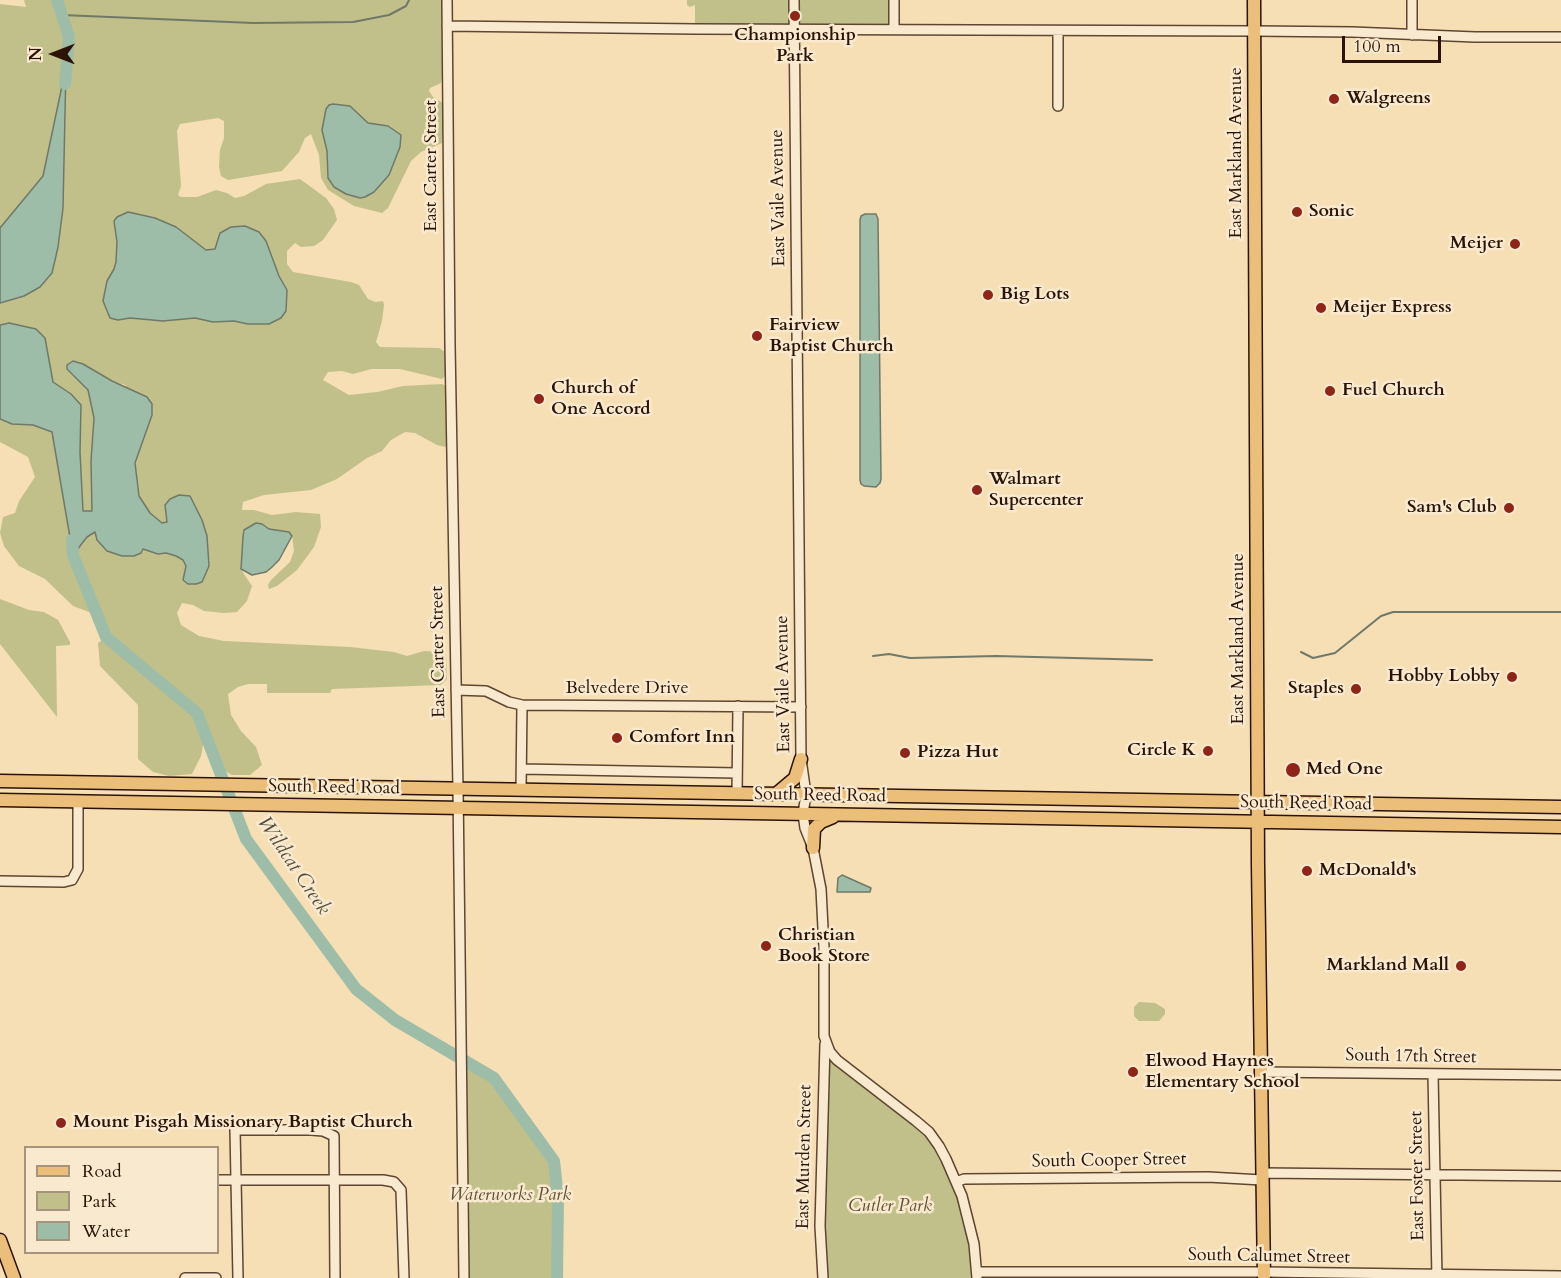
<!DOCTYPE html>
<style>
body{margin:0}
#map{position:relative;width:1561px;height:1278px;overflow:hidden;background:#f6deb5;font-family:Cardo,serif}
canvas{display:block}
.legend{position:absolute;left:24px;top:1146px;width:195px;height:108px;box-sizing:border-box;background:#f9eacf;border:2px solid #a7947f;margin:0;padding:8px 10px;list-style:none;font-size:18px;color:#2b1307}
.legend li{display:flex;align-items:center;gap:12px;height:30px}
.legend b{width:30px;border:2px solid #a7947f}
.north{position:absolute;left:24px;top:24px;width:60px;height:60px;-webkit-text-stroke:4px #f9eacf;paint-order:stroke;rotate:270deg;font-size:16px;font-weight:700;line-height:24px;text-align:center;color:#2b1307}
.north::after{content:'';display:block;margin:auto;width:21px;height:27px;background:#2b1307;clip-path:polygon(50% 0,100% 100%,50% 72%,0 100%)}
.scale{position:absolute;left:1342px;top:36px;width:99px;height:27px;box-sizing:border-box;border:3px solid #2b1307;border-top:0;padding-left:8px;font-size:18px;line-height:21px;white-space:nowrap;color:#2b1307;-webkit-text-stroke:4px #f9eacf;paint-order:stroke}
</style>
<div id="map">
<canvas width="1561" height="1278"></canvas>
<ul class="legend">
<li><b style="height:8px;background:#ebbf7a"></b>Road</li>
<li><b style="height:16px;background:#c1c08a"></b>Park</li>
<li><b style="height:16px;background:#9ebda8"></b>Water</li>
</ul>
<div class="north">N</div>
<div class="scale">100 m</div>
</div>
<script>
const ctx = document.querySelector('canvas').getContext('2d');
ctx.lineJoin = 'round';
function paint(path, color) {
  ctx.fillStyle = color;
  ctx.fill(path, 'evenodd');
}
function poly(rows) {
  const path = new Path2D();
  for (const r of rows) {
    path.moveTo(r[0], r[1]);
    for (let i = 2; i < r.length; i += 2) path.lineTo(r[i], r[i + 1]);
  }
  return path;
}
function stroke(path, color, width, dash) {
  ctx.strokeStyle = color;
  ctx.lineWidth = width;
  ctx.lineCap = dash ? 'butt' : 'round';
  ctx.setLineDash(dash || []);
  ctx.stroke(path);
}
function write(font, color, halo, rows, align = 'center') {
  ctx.font = font + ' Cardo,serif';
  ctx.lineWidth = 5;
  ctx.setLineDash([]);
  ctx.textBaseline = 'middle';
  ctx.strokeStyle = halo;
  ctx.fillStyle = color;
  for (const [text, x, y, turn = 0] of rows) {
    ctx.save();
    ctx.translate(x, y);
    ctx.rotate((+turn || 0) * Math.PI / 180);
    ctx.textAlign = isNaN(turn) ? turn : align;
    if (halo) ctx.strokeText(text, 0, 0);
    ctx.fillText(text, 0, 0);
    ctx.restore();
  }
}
paint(poly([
 [24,0,443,0,443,72,441,83,430,88,429,91,433,97,443,103,444,118,442,143,421,152,411,161,388,208,382,213,354,206,328,190,321,178,319,155,311,134,305,138,299,152,282,171,228,180,221,176,219,167,220,150,224,138,224,121,218,118,180,124,177,131,181,186,178,195,181,197,197,197,216,190,227,193,235,198,244,196,266,184,300,179,326,198,334,209,337,220,323,240,314,246,301,247,295,243,287,251,287,264,293,272,351,282,359,285,368,299,375,302,383,301,384,305,382,321,376,342,380,347,439,348,445,352,445,376,442,379,400,369,371,369,353,374,342,371,328,372,323,380,349,395,377,392,403,386,442,384,446,386,447,445,445,447,437,445,415,433,405,432,391,440,382,451,367,458,337,479,311,490,264,495,243,502,242,510,254,510,272,515,296,512,320,514,321,527,314,547,297,570,277,586,269,589,268,585,271,580,290,562,294,551,292,535,286,531,249,527,244,530,243,537,241,565,242,571,252,586,247,601,237,612,224,613,204,611,193,605,182,603,177,613,181,625,199,636,224,641,350,647,394,652,407,656,424,651,441,652,446,655,447,679,441,685,332,689,330,693,267,693,267,684,248,684,238,687,228,694,231,715,241,731,256,747,262,765,250,775,232,775,219,768,205,734,201,756,192,774,169,776,153,772,138,759,138,705,100,666,98,643,106,637,97,615,73,606,45,579,19,566,4,546,0,533,3,517,15,513,19,501,35,477,28,457,0,442,0,419,12,424,33,425,52,432,73,554,87,537,95,531,158,554,166,553,176,556,183,560,186,566,184,572,201,582,209,566,207,536,202,520,190,496,167,522,162,523,150,513,139,496,135,463,146,431,125,385,112,381,83,364,67,370,88,390,94,418,91,461,93,512,83,511,80,452,81,405,71,394,53,382,45,338,9,323,0,325,0,303,24,296,40,287,52,273,58,247,63,208,65,72,43,176,0,228,0,4,26,7],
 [687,0,894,0,894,29,695,29,695,5,690,7,687,5],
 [0,599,29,610,44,612,58,620,70,642,70,645,56,646,57,717,0,644],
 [1139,1002,1155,1003,1165,1009,1165,1014,1159,1021,1139,1021,1134,1016,1134,1007],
 [830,1052,929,1132,956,1182,977,1278,823,1278,823,1081],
 [460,1058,494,1078,554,1161,558,1198,557,1278,464,1278]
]), '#c1c08a');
const water = poly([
 [66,67,63,208,58,247,52,273,40,287,24,296,0,303,0,228,43,176,66,67],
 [333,104,350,106,368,123,388,126,401,135,400,147,389,175,374,192,365,197,360,198,346,194,334,187,328,178,327,151,322,130,326,109,329,105,333,104],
 [128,212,155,218,176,227,206,250,215,249,220,233,231,227,245,226,259,232,266,241,279,276,287,290,286,311,281,318,269,324,248,324,234,321,213,322,195,318,163,321,130,318,118,320,110,318,103,301,107,281,114,269,116,262,117,242,114,221,117,217,128,212],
 [865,214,876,214,878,219,881,479,880,483,876,487,864,486,861,484,860,480,860,220,861,216,865,214],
 [9,323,36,329,45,338,53,382,71,394,81,405,80,452,83,511,92,511,91,461,94,418,88,390,67,369,67,365,73,361,83,364,112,381,147,397,152,404,152,415,135,463,139,496,150,513,162,523,167,522,165,505,170,499,179,495,190,496,202,520,207,536,209,566,202,582,196,584,188,584,183,580,186,566,183,560,176,556,166,553,158,554,143,549,141,553,134,556,122,556,107,551,97,540,95,532,87,537,73,555,52,432,33,425,12,424,0,419,0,325,9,323],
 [256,523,262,524,269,529,289,532,292,536,279,560,271,568,266,572,252,575,241,569,243,537,244,530,256,523],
 [842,875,871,888,870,892,837,892,838,878,842,875]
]);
paint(water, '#9ebda8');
stroke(water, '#707968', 1.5);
stroke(poly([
 [62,15,253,23,353,22,389,15,406,6,409,0],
 [1301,652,1313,658,1335,653,1381,616,1393,612,1561,612],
 [873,656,889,654,910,658,996,656,1152,660]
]), '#707968', 2);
stroke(poly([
 [57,0,69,37,65,84],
 [72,540,73,555,106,637,197,713,246,839,356,989,395,1020,494,1078,554,1161,558,1198,557,1278]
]), '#9ebda8', 12);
const minor = poly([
 [447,0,450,345,458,789,464,1278],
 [794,0,801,759,806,794,803,814,805,828,813,848,821,889,824,948,824,1036,830,1052,837,1060,916,1121,929,1132,939,1146,946,1159,962,1196,974,1244,977,1278],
 [894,0,894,29],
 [447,26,695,29,1255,31,1352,32,1475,37,1561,37],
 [1058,31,1058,106],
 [1412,35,1412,0],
 [456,690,486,691,509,702,522,705,801,707],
 [522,769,737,773],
 [521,790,522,705],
 [737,794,738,706],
 [0,881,64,882,72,880,78,869,78,802],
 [1261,1072,1561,1075],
 [1433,1074,1437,1278],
 [1262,1173,1561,1176],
 [218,1180,383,1180,394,1182,401,1190,404,1278],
 [956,1182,964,1179,1208,1177,1262,1180],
 [977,1272,1264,1272,1561,1276],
 [185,1278,216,1278],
 [238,1278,235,1130,311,1130,323,1131,334,1136,335,1278],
 [823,1278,820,1226,825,1044]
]);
const major = poly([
 [1254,0,1258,865,1264,1278],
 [0,781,1561,807],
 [776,794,795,778,801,759],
 [0,800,1561,827],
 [813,848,814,829,821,822,833,817],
 [0,1240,14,1278]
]);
stroke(minor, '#5e4632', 12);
stroke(major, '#2b1307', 15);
stroke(minor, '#f9eacf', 9);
stroke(major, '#ebbf7a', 12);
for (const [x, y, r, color] of [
 [795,16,6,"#8f2418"],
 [1334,99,6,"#8f2418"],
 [1297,212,6,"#8f2418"],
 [1515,244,6,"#8f2418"],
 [988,295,6,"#8f2418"],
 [1321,308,6,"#8f2418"],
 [757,336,6,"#8f2418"],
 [1330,391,6,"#8f2418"],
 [539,399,6,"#8f2418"],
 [977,490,6,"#8f2418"],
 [1509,508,6,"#8f2418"],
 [1512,677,6,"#8f2418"],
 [1356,689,6,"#8f2418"],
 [617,738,6,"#8f2418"],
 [1208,751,6,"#8f2418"],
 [905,753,6,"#8f2418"],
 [1293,770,8,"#8f2418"],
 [1307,871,6,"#8f2418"],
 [766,946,6,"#8f2418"],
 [1461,966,6,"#8f2418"],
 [1133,1072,6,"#8f2418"],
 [61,1123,6,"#8f2418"]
]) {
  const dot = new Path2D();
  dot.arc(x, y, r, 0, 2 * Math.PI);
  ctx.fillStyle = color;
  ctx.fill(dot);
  stroke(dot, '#f9eacf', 2);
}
write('bold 18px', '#2b1307', '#f9eacf', [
 ["Championship",795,36,"center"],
 ["Park",795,57,"center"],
 ["Walgreens",1346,99],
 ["Sonic",1309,212],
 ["Meijer",1503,244,"right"],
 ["Big Lots",1000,295],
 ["Meijer Express",1333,308],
 ["Fairview",769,326],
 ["Baptist Church",769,347],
 ["Church of",551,389],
 ["One Accord",551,410],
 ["Fuel Church",1342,391],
 ["Walmart",989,480],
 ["Supercenter",989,501],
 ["Sam's Club",1497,508,"right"],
 ["Hobby Lobby",1500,677,"right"],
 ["Staples",1344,689,"right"],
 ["Comfort Inn",629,738],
 ["Circle K",1196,751,"right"],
 ["Pizza Hut",917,753],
 ["Med One",1306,770],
 ["McDonald's",1319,871],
 ["Christian",778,936],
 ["Book Store",778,957],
 ["Markland Mall",1449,966,"right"],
 ["Elwood Haynes",1145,1062],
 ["Elementary School",1145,1083],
 ["Mount Pisgah Missionary Baptist Church",73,1123]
], 'left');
write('18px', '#2b1307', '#f9eacf', [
 ["East Markland Avenue",1237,153,-90],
 ["East Carter Street",432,166,-90],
 ["East Vaile Avenue",779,198,-91],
 ["East Markland Avenue",1239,639,-90],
 ["East Carter Street",439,652,-91],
 ["East Vaile Avenue",784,684,-91],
 ["Belvedere Drive",627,689],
 ["South Reed Road",334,788,1],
 ["South Reed Road",820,796,1],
 ["South Reed Road",1306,804,1],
 ["South 17th Street",1411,1057,1],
 ["East Murden Street",805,1157,-89],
 ["South Cooper Street",1109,1161,-1],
 ["East Foster Street",1418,1176,-91],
 ["South Calumet Street",1269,1257,1]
]);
write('italic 18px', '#605035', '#f9eacf', [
 ["Waterworks Park",510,1196],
 ["Cutler Park",890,1207]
]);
write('italic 20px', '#534e3f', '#f9eacf', [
 ["Wildcat Creek",293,866,56]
]);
</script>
